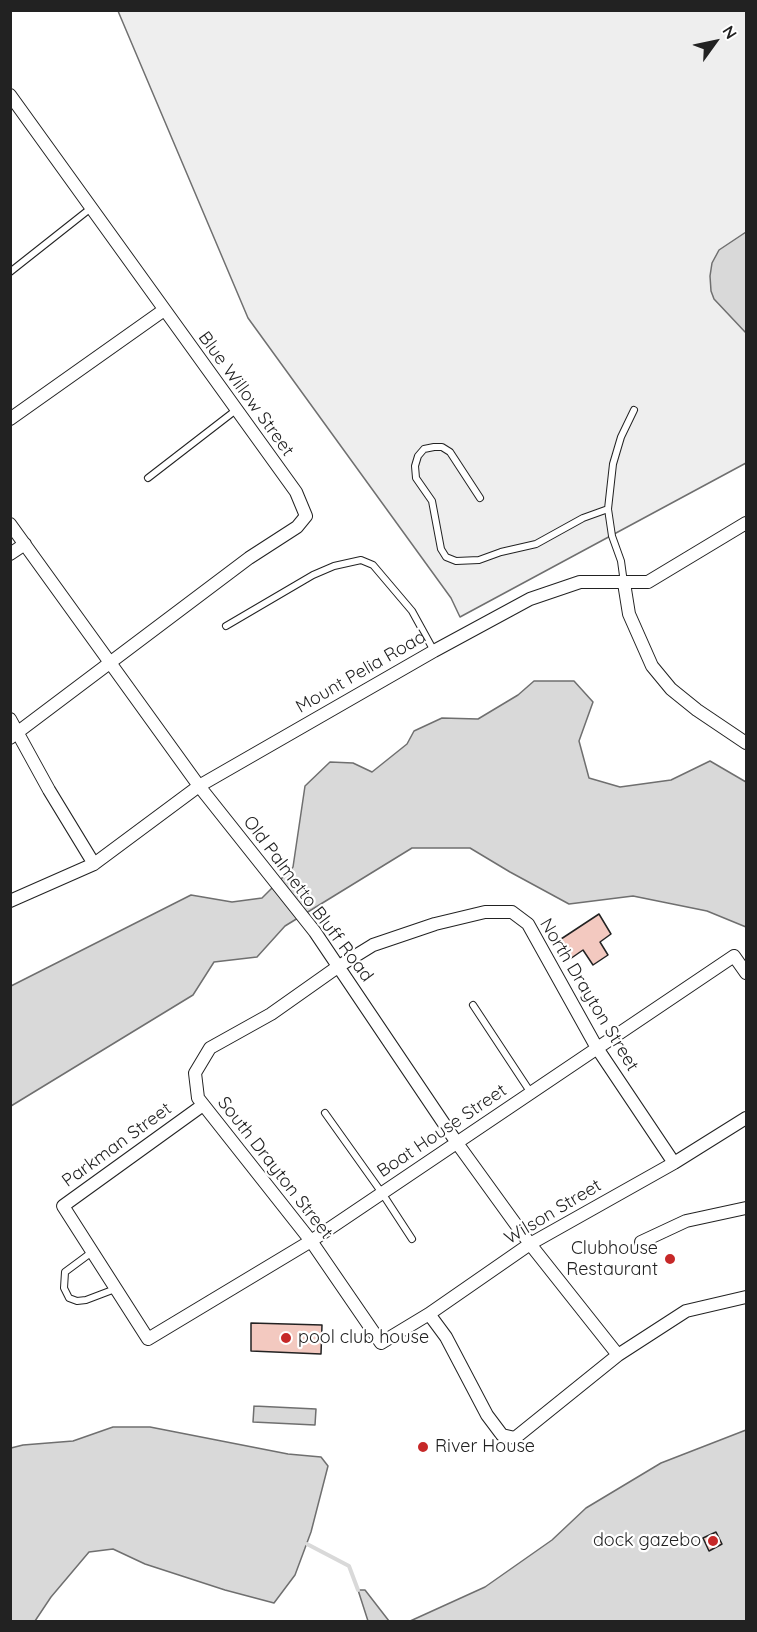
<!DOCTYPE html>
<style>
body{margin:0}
#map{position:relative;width:757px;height:1632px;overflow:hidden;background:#fff;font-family:Quicksand,sans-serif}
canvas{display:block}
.frame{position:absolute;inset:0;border:12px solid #222;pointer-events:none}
.north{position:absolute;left:685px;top:12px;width:60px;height:60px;-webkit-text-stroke:4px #fff;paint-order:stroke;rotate:57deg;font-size:16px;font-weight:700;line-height:24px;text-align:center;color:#222}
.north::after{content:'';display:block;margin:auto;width:21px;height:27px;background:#222;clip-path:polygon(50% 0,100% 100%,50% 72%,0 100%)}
</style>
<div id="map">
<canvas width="757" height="1632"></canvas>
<div class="frame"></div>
<div class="north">N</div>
</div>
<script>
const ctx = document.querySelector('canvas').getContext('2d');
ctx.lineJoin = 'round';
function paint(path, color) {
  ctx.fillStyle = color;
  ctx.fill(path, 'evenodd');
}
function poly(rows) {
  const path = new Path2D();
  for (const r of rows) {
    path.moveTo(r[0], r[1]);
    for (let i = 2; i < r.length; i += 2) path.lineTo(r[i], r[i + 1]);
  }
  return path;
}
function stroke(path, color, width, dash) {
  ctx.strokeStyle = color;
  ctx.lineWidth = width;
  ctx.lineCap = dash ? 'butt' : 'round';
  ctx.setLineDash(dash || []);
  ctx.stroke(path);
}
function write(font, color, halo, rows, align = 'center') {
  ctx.font = font + ' Quicksand,sans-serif';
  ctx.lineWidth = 4.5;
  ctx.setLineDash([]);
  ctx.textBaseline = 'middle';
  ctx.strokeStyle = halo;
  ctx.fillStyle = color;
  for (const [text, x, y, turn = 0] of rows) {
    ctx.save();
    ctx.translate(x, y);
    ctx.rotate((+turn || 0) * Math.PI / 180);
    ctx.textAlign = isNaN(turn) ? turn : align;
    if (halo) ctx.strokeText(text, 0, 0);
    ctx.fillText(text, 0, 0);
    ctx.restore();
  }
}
const green = poly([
 [118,11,746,11,746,463,460,617,451,598,248,318,118,11]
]);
paint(green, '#eee');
stroke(green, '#6f6f6f', 1.5);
const water = poly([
 [746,232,746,333,714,299,711,291,710,276,712,263,719,250,746,232],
 [534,681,574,681,593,702,579,741,589,778,620,787,671,780,710,761,746,782,746,927,707,911,633,896,569,904,510,872,470,848,412,848,285,926,257,957,214,962,193,995,11,1106,11,986,191,895,232,902,262,898,293,867,305,786,330,762,353,763,372,772,407,744,414,731,442,718,478,719,518,695,534,681],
 [254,1406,316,1409,315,1425,253,1422,254,1406],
 [113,1427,150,1427,288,1454,321,1457,328,1466,311,1532,295,1575,274,1603,225,1590,145,1564,113,1549,89,1552,51,1597,35,1621,11,1621,11,1448,23,1445,73,1441,113,1427],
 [746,1430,746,1621,408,1622,485,1587,552,1540,586,1508,661,1463,746,1430],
 [358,1590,365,1590,389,1621,368,1621,358,1590]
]);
paint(water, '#d9d9d9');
stroke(water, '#6f6f6f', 1.5);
stroke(poly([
 [307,1544,349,1566,358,1590]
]), '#d9d9d9', 4);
const building = poly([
 [599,914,611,934,600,942,608,955,593,965,583,950,570,959,558,941,599,914],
 [251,1323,322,1325,321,1354,251,1351,251,1323],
 [716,1532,722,1544,709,1551,703,1538,716,1532]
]);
paint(building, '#f3c9c0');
stroke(building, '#222', 1.5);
const lane = poly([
 [10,272,91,208],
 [148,478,236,410],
 [480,498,450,452,442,447,434,447,424,449,418,456,415,466,416,478,432,501,441,549,446,557,456,561,479,560,501,552,536,544,583,518,608,509],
 [624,583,621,561,612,536,608,509,613,464,621,437,634,410],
 [226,626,313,575,334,566,361,560,373,565,412,611,434,651],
 [473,1005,531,1093],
 [325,1113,382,1193,412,1239],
 [92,1252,65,1272,64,1288,69,1298,77,1301,86,1300,115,1289]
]);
const street = poly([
 [10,95,296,492,306,516,297,527,249,558,10,738],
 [10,419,164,310],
 [10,524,199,786,315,932,457,1143,530,1244,618,1355],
 [10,554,25,544],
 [624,583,629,614,652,666,671,689,697,710,746,743],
 [10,719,49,790,94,864],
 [10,901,94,864,199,786,434,651,530,599,580,582,648,582,746,523],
 [203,1105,63,1206,148,1339,311,1241,734,956,746,973],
 [674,1163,597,1048,528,924,512,912,485,912,435,924,373,945,339,966,271,1014,210,1048,195,1073,198,1098,311,1241,381,1343,429,1314,530,1244,674,1163,746,1118],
 [641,1242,686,1221,746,1208],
 [429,1314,446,1337,487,1415,502,1435,515,1438,618,1355,686,1311,746,1297]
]);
stroke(lane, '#222', 8);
stroke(street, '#222', 14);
stroke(lane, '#fff', 6);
stroke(street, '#fff', 12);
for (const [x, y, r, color] of [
 [670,1259,6,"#c62828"],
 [286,1338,6,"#c62828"],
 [423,1447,6,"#c62828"],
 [713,1541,6,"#c62828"]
]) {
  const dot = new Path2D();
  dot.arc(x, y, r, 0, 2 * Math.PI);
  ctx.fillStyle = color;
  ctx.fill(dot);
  stroke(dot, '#fff', 2);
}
write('18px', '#222', '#fff', [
 ["Blue Willow Street",246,394,54],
 ["Mount Pelia Road",361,672,-30],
 ["Old Palmetto Bluff Road",308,899,53],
 ["North Drayton Street",589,995,59],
 ["Boat House Street",442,1131,-34],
 ["Parkman Street",117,1145,-36],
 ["South Drayton Street",275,1168,52],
 ["Wilson Street",553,1212,-31]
]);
write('18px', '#222', '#fff', [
 ["Clubhouse",658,1249],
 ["Restaurant",658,1270],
 ["pool club house",298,1338,"left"],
 ["River House",435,1447,"left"],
 ["dock gazebo",701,1541]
], 'right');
</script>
